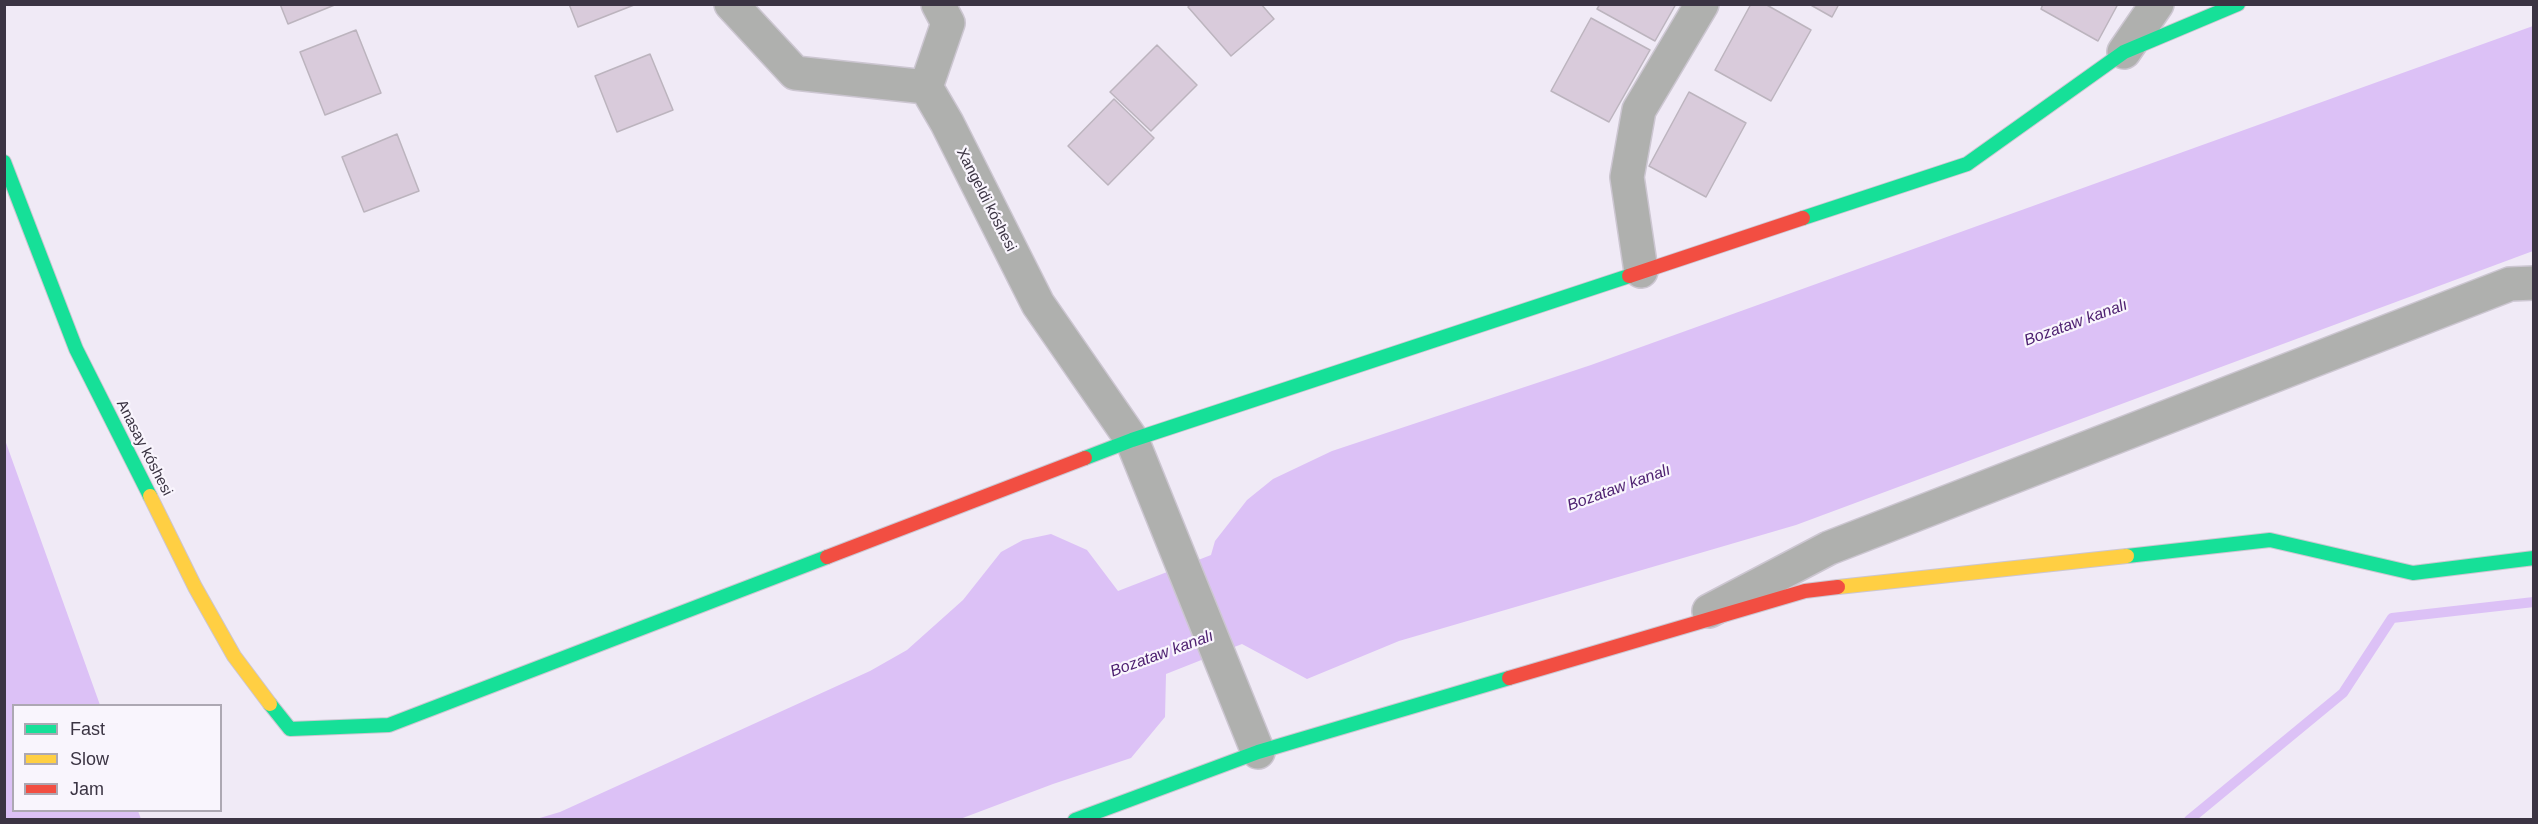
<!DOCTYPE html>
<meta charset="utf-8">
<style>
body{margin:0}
#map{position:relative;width:2538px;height:824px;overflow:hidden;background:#f0eaf6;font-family:Helvetica,sans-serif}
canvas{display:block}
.frame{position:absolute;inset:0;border:6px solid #3b3443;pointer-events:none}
.legend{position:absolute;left:12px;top:704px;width:210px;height:108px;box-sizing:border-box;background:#f9f5fd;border:2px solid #ada8b3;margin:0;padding:8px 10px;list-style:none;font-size:18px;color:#3b3443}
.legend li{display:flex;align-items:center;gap:12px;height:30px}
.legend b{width:30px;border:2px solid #ada8b3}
</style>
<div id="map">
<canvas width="2538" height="824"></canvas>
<div class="frame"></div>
<ul class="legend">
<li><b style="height:8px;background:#16e098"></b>Fast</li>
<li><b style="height:8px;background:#ffcf43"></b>Slow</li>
<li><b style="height:8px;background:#f24e42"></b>Jam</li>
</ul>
</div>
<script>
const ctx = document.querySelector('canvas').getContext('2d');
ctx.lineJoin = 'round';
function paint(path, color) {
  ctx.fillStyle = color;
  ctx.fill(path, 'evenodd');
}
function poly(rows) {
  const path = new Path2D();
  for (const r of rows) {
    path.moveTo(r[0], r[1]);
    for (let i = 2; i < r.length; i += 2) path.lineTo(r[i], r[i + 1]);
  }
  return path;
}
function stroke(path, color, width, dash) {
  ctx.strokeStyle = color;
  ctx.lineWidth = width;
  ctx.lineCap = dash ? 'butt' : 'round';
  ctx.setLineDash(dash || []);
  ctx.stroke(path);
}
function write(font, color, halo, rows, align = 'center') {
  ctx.font = font + ' Helvetica,sans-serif';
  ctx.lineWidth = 4.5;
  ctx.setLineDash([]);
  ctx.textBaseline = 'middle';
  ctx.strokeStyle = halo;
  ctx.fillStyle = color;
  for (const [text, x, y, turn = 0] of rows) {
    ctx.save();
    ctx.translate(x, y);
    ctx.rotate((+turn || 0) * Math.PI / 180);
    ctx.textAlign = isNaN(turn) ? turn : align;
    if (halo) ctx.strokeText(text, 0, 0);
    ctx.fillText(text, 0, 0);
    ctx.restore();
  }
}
paint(poly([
 [2533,26,2533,251,1796,525,1399,641,1307,679,1242,644,1166,674,1165,717,1131,758,1053,784,960,819,533,820,560,812,870,671,907,650,963,600,1001,552,1023,540,1051,534,1087,550,1118,591,1211,555,1215,541,1247,500,1273,479,1332,451,1591,365],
 [5,440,100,705,14,706,14,810,138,811,141,819,5,819]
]), '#dcc1f6');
stroke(poly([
 [2189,820,2343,693,2392,618,2534,602]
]), '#dcc1f6', 10);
const building = poly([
 [280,4,337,4,288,24,280,4],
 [569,4,634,4,634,5,578,27,569,4],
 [1191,4,1261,4,1274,19,1231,56,1188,7,1191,4],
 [1600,4,1676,4,1655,41,1597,9,1600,4],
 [1751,4,1765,4,1811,30,1771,101,1715,70,1751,4],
 [1809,4,1839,4,1832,17,1809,4],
 [2043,4,2118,4,2098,41,2041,9,2043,4],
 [1591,18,1650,50,1609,122,1551,91,1591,18],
 [356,30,381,93,325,115,300,52,356,30],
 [1157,45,1197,85,1151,131,1110,92,1157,45],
 [650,54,673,110,617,132,595,76,650,54],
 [1689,92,1746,123,1706,197,1649,166,1689,92],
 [1114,99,1154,138,1108,185,1068,146,1114,99],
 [397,134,419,191,364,212,342,157,397,134]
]);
paint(building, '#d9cbdb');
stroke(building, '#bcb4be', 1.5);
const street = poly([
 [731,4,795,73,926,87,947,123,1038,304,1132,440,1258,752],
 [2124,52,2157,4],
 [926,87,948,23,938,4],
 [1641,271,1627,177,1639,110,1702,4],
 [1709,611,1829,548,2510,284,2534,283]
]);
const fast = poly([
 [4,162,76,349,150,496],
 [1803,218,1967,164,2124,52,2238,4],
 [1085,458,1132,440,1629,276],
 [2127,556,2270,540,2413,573,2534,558],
 [270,704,290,729,389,725,827,557],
 [1075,820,1258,752,1509,678]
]);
const slow = poly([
 [150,496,195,587,234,656,270,704],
 [1838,587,2127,556]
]);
const jam = poly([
 [1629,276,1803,218],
 [827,557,1085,458],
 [1509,678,1805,591,1838,587]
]);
stroke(street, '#ccc6d1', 36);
stroke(fast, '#ccc6d1', 16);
stroke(slow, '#ccc6d1', 16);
stroke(jam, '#ccc6d1', 16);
stroke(street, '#afb0ae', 33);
stroke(fast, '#16e098', 14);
stroke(slow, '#ffcf43', 14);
stroke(jam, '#f24e42', 14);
write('15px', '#3b3443', '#f9f5fd', [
 ["Xangeldi kóshesi",986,200,63],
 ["Anasay kóshesi",144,448,63]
]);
write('italic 16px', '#4e2171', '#f9f5fd', [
 ["Bozataw kanalı",2076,323,-20],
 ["Bozataw kanalı",1619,488,-20],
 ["Bozataw kanalı",1162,654,-20]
]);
</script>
